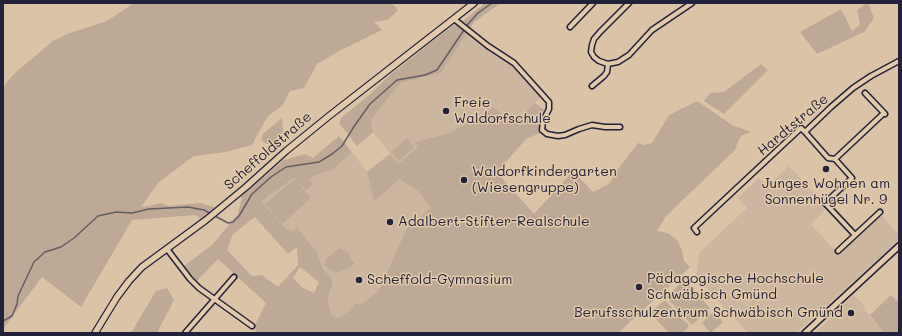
<!DOCTYPE html>
<meta charset="utf-8">
<style>
body{margin:0}
#map{position:relative;width:902px;height:336px;overflow:hidden;background:#dbc3a7;font-family:Mali,sans-serif}
canvas{display:block}
.frame{position:absolute;inset:0;border:4px solid #22223b;pointer-events:none}
</style>
<div id="map">
<canvas width="902" height="336"></canvas>
<div class="frame"></div>
</div>
<script>
const ctx = document.querySelector('canvas').getContext('2d');
ctx.lineJoin = 'round';
function paint(path, color) {
  ctx.fillStyle = color;
  ctx.fill(path, 'evenodd');
}
function poly(rows) {
  const path = new Path2D();
  for (const r of rows) {
    path.moveTo(r[0], r[1]);
    for (let i = 2; i < r.length; i += 2) path.lineTo(r[i], r[i + 1]);
  }
  return path;
}
function stroke(path, color, width, dash) {
  ctx.strokeStyle = color;
  ctx.lineWidth = width;
  ctx.lineCap = dash ? 'butt' : 'round';
  ctx.setLineDash(dash || []);
  ctx.stroke(path);
}
function write(font, color, halo, rows, align = 'center') {
  ctx.font = font + ' Mali,sans-serif';
  ctx.lineWidth = 3;
  ctx.setLineDash([]);
  ctx.textBaseline = 'middle';
  ctx.strokeStyle = halo;
  ctx.fillStyle = color;
  for (const [text, x, y, turn = 0] of rows) {
    ctx.save();
    ctx.translate(x, y);
    ctx.rotate((+turn || 0) * Math.PI / 180);
    ctx.textAlign = isNaN(turn) ? turn : align;
    if (halo) ctx.strokeText(text, 0, 0);
    ctx.fillText(text, 0, 0);
    ctx.restore();
  }
}
paint(poly([
 [467,33,514,65,541,97,512,124,494,107,476,119,449,133,415,142,419,147,398,164,373,132,371,120,400,83,441,73],
 [352,152,367,172,374,200,400,179,418,191,432,208,407,228,379,290,361,305,355,303,349,311,338,318,331,315,328,302,329,294,333,284,323,271,316,252,291,231,284,227,262,202,267,197,294,178,306,190,309,179,314,176,334,169],
 [789,166,827,208,811,224,839,255,881,215,899,235,899,240,796,333,748,333,696,277,700,252,747,208,738,198,759,178,767,186],
 [854,295,865,307,863,308,884,333,815,333]
]), '#ccb69f');
paint(poly([
 [134,3,392,3,398,10,388,20,374,22,382,30,339,51,317,64,304,88,290,91,283,105,268,116,256,137,252,145,226,152,194,156,159,182,141,207,149,206,161,203,168,206,200,203,216,208,201,219,195,215,132,220,81,307,42,277,3,329,3,88,6,83,15,73,53,41,67,34,107,21],
 [485,3,501,3,474,22,441,73,400,83,371,120,373,132,357,146,339,123,341,118,367,97,390,75,453,25,459,27,462,22],
 [867,3,868,3,874,18,864,32,817,54,800,32,841,9,852,31,860,25,857,10],
 [761,64,768,70,724,114,704,101,710,93,724,92],
 [697,101,732,125,751,132,741,136,737,144,735,150,666,216,657,231,668,233,677,240,682,250,684,261,690,267,620,331,621,333,245,333,256,332,254,327,266,303,218,259,197,281,184,266,212,245,238,214,242,198,240,197,284,160,305,154,313,158,339,136,352,152,334,169,314,176,309,179,313,184,306,190,294,178,267,197,262,202,284,227,291,231,297,228,317,252,323,270,331,277,333,284,329,294,328,302,331,315,338,318,349,311,355,303,361,305,379,290,407,228,431,208,418,191,400,179,374,201,367,172,390,154,398,164,418,147,415,142,449,133,476,119,494,107,512,124,535,103,546,111,541,121,540,133,526,139,497,172,534,214,573,171,593,192,609,184,619,168,638,143,644,145,652,143,669,115],
 [255,217,288,254,297,247,298,265,278,287,262,275,252,276,227,250,233,234],
 [300,267,319,282,314,293,303,288,293,278],
 [282,118,283,132,271,143,267,144,263,142,261,138,263,134],
 [407,138,414,147,399,161,391,152],
 [295,179,311,198,282,224,265,204],
 [339,248,349,253,350,259,355,263,352,266,336,273,324,265,326,259],
 [684,280,710,308,692,325,666,297],
 [167,288,174,300,157,333,131,333,156,291],
 [891,295,899,303,899,333,884,333,870,315],
 [665,300,689,326,682,333,669,333,650,313],
 [713,312,723,322,711,333,702,323]
]), '#bda995');
stroke(poly([
 [215,216,228,223,233,222,239,216,252,194,271,177,286,167,319,162,332,154,342,146,355,125,370,104,397,80,425,75,437,70,468,24,478,13,492,3],
 [3,321,12,316,17,304,18,296,34,262,45,252,61,247,74,238,98,216,116,212,132,213,149,209,188,207,204,210,211,214]
]), '#665e63', 1.5);
const minor = poly([
 [629,3,600,32,594,39,592,45,591,52,594,57,599,61,608,64,618,62,629,55,652,30,692,3],
 [454,19,488,46,514,63,549,102,549,109,543,121,542,130,547,134,558,136,565,135,579,129,592,125,605,127,620,127],
 [570,27,593,3],
 [592,86,604,76,607,72,608,64],
 [865,93,885,114],
 [805,132,828,158,835,159,852,178,825,203,855,235],
 [835,159,884,113],
 [697,232,694,228,801,128,805,132,831,107,853,88,871,76,899,61],
 [167,249,190,279,199,288,252,326],
 [838,251,880,212],
 [185,333,234,277]
]);
const tertiary = poly([
 [805,333,899,246]
]);
const secondary = poly([
 [95,333,117,297,129,281,142,267,206,220,246,187,286,151,329,116,474,3]
]);
stroke(minor, '#22223b', 7);
stroke(tertiary, '#22223b', 8);
stroke(secondary, '#22223b', 8);
stroke(minor, '#e3caab', 4);
stroke(tertiary, '#e3caab', 5);
stroke(secondary, '#e3caab', 5.5);
for (const [x, y, r, color] of [
 [446,111,4,"#22223b"],
 [826,169,4,"#22223b"],
 [464,180,4,"#22223b"],
 [390,222,4,"#22223b"],
 [359,280,4,"#22223b"],
 [639,287,4,"#22223b"],
 [851,313,4,"#22223b"]
]) {
  const dot = new Path2D();
  dot.arc(x, y, r, 0, 2 * Math.PI);
  ctx.fillStyle = color;
  ctx.fill(dot);
  stroke(dot, '#e3caab', 1.5);
}
write('14px', '#22223b', '#e3caab', [
 ["Freie",454,103],
 ["Waldorfschule",454,119],
 ["Waldorfkindergarten",472,172],
 ["(Wiesengruppe)",472,188],
 ["Junges Wohnen am",826,184,"center"],
 ["Sonnenhügel Nr. 9",826,200,"center"],
 ["Adalbert-Stifter-Realschule",398,222],
 ["Pädagogische Hochschule",647,279],
 ["Schwäbisch Gmünd",647,295],
 ["Scheffold-Gymnasium",367,280],
 ["Berufsschulzentrum Schwäbisch Gmünd",843,313,"right"]
], 'left');
write('14px', '#22223b', '#e3caab', [
 ["Hardtstraße",793,125,-40],
 ["Scheffoldstraße",268,151,-41]
]);
</script>
